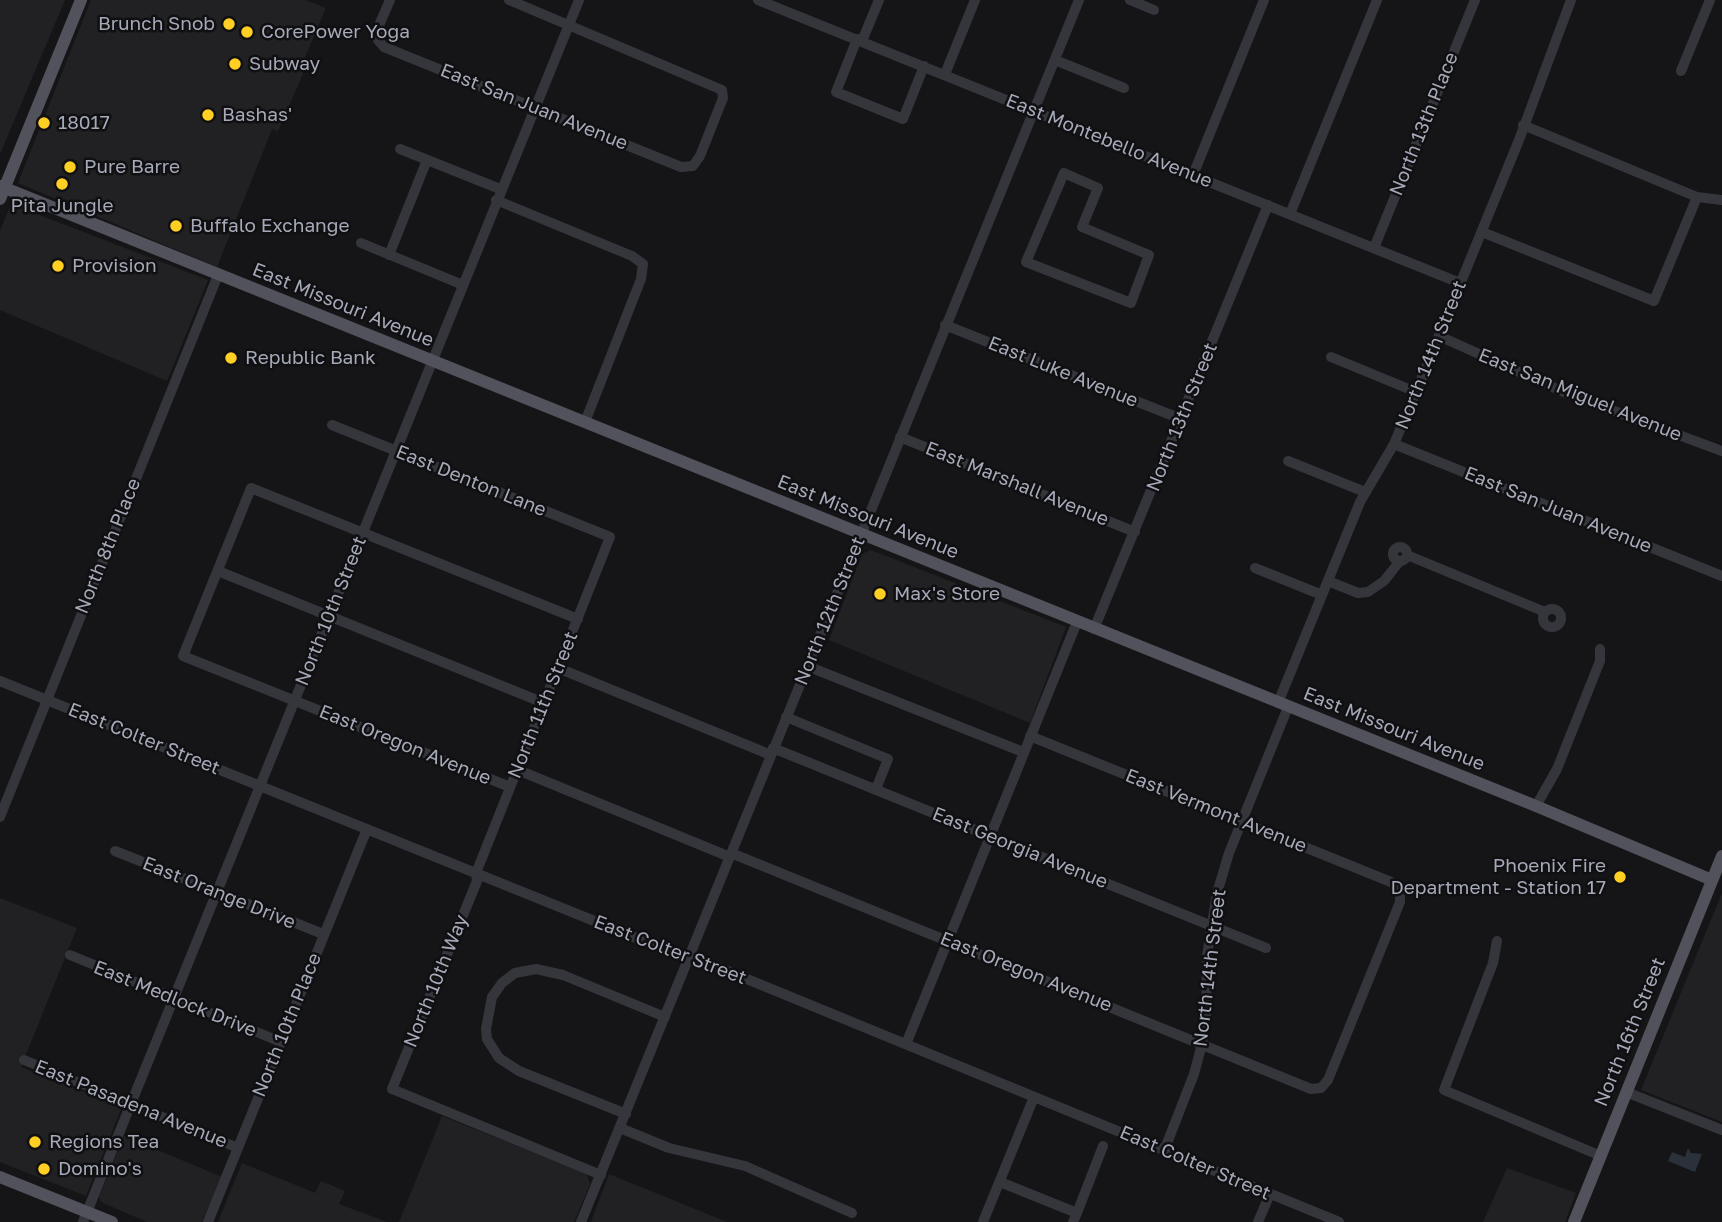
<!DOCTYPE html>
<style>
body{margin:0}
canvas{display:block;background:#151416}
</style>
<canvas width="1722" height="1222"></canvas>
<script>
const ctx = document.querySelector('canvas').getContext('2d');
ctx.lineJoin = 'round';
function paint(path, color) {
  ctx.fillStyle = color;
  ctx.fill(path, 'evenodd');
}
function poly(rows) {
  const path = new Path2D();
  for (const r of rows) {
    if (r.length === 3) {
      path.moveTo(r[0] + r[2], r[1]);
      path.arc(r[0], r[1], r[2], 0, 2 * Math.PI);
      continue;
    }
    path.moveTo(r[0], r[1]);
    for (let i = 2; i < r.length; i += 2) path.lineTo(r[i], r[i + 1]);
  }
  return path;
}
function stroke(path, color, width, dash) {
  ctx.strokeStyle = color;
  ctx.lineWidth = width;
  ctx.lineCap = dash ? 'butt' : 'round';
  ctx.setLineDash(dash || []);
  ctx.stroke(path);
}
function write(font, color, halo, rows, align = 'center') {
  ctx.font = font + ' "Golos Text",sans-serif';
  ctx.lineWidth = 5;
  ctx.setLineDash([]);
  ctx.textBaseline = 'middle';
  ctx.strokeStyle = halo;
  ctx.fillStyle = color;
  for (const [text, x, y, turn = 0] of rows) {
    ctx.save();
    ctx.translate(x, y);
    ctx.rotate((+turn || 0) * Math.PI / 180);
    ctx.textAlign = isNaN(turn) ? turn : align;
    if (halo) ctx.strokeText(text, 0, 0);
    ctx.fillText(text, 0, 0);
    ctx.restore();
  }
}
paint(poly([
 [0,0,65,0,0,154],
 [91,0,305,0,326,8,303,62,307,65,278,131,272,129,217,267,18,183],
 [11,204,208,280,167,381,0,310,0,231],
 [871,550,1066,627,1030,723,829,640,862,554],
 [1722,893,1722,1122,1641,1090],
 [0,898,77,928,21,1067,122,1107,86,1196,0,1162],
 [442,1116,587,1174,590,1184,574,1222,399,1222],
 [124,1136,222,1177,202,1222,147,1222,101,1202,99,1197],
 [242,1163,315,1193,321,1181,345,1191,339,1204,387,1222,218,1222],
 [1507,1168,1576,1193,1565,1222,1483,1222],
 [609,1174,727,1222,591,1222]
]), '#212023');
paint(poly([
 [1688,1148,1691,1153,1702,1154,1695,1172,1668,1161,1672,1152,1685,1157]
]), '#2a313b');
stroke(poly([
 [390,0,377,30,378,40,384,47,681,167,693,166,700,156,723,98,722,90,509,0],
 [758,0,1460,283],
 [1130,0,1154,10],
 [857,39,836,92,903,119,924,66],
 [862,41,879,0],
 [1055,60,1124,88],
 [1681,71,1710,0],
 [945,74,975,0],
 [1523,125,1697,197,1722,200],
 [400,149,500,189],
 [1064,173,1098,188,1082,227,1149,255,1131,303,1026,262,1064,173],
 [1193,175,1264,0],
 [496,200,632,256,643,264,641,279,585,422],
 [1290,214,1377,0],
 [1482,232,1654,301,1697,197],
 [361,243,463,285],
 [1374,248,1475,0],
 [389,255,427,160],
 [945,325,1181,419],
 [1439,336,1566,393,1722,451],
 [1331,357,1416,392],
 [332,425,610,537,476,873,477,881,392,1089,601,1175],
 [900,437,1135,532],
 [1394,444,1722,576],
 [1288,461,1365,492],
 [1400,554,7],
 [1407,555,1545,612],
 [1255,568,1322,595],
 [218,571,544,703],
 [1328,581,1358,593,1368,592,1384,581,1400,561],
 [1552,618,9],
 [1094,629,1268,205],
 [807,666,1023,752],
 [558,668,771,755],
 [0,681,676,954,703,961,1339,1222],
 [1278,703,1360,502,1394,444,1416,392,1519,140,1571,0],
 [786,717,888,759,876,789],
 [773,748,1266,948],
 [518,770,730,857],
 [510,787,183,656,251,488,578,619],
 [1536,806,1557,769,1600,661,1600,649],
 [0,817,218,275],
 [115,851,323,934],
 [731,853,1311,1089,1321,1088,1328,1080,1400,902,1400,890,1391,882,1030,736],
 [1497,941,1493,963,1444,1090,1601,1156],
 [70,955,281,1042],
 [906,1044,1077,622],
 [24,1060,238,1148],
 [1626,1092,1722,1130],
 [626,1114,519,1071,499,1058,487,1039,486,1029,492,997,502,983,515,973,536,969,563,975,665,1017],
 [620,1128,669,1148,745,1166,852,1213],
 [1164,1151,1194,1074,1202,1044,1206,1020,1207,956,1217,893,1229,853,1288,707],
 [1000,1182,1077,1213,1073,1222],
 [1077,1213,1103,1146],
 [83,1222,579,0],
 [208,1222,367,829],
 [581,1222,1079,0],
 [983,1222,1034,1097],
 [1258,1222,1270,1194]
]), '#35353c', 10);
stroke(poly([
 [0,186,1536,806,1712,880],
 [0,199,81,0],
 [0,1177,112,1222],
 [1574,1222,1722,856]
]), '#51525b', 12);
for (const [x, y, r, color] of [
 [229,24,7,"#ffcf24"],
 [247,32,7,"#ffcf24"],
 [235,64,7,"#ffcf24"],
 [208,115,7,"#ffcf24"],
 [44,123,7,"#ffcf24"],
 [70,167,7,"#ffcf24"],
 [62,184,7,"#ffcf24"],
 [176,226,7,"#ffcf24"],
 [58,266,7,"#ffcf24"],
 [231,358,7,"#ffcf24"],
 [880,594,7,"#ffcf24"],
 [1620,877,7,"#ffcf24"],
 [35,1142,7,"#ffcf24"],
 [44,1169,7,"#ffcf24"]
]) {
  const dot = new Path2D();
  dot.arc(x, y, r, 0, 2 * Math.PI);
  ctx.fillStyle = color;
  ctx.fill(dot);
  stroke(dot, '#100f11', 2.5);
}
write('19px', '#a5a9b8', '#100f11', [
 ["Brunch Snob",215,24,"right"],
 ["CorePower Yoga",261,32],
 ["Subway",249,64],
 ["Bashas'",222,115],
 ["18017",58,123],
 ["Pure Barre",84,167],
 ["Pita Jungle",62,206,"center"],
 ["Buffalo Exchange",190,226],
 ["Provision",72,266],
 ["Republic Bank",245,358],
 ["Max's Store",894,594],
 ["Phoenix Fire",1606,866,"right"],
 ["Department - Station 17",1606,888,"right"],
 ["Regions Tea",49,1142],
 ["Domino's",58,1169]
], 'left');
write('19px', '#a5a9b8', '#100f11', [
 ["East San Juan Avenue",534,107,22],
 ["North 13th Place",1424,124,-68],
 ["East Montebello Avenue",1109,141,22],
 ["East Missouri Avenue",343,305,22],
 ["North 14th Street",1431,355,-68],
 ["East Luke Avenue",1063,372,22],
 ["East San Miguel Avenue",1580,395,22],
 ["North 13th Street",1182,417,-68],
 ["East Denton Lane",471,481,22],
 ["East Marshall Avenue",1017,484,22],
 ["East San Juan Avenue",1558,510,22],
 ["East Missouri Avenue",868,517,22],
 ["North 8th Place",108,546,-68],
 ["North 10th Street",331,611,-68],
 ["North 12th Street",830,611,-68],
 ["North 11th Street",543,705,-68],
 ["East Missouri Avenue",1394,729,22],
 ["East Colter Street",144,739,22],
 ["East Oregon Avenue",405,745,22],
 ["East Vermont Avenue",1216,811,22],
 ["East Georgia Avenue",1020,848,22],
 ["East Orange Drive",219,893,22],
 ["East Colter Street",670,950,21],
 ["North 14th Street",1210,968,-83],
 ["East Oregon Avenue",1026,972,22],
 ["North 10th Way",436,981,-68],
 ["East Medlock Drive",175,999,22],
 ["North 10th Place",287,1025,-68],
 ["North 16th Street",1630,1032,-68],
 ["East Pasadena Avenue",131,1104,22],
 ["East Colter Street",1195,1163,23]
]);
</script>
